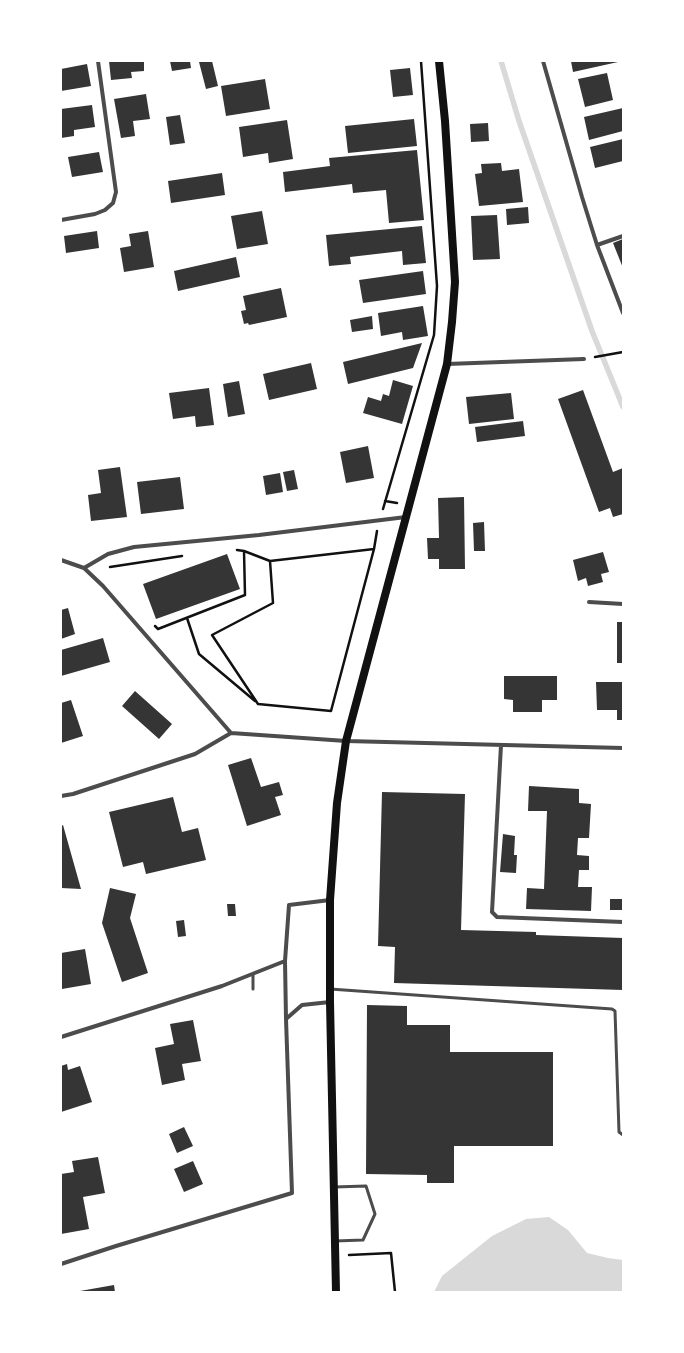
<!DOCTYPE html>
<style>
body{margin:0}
#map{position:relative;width:684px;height:1353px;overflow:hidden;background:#fff;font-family:"Alegreya Sans",sans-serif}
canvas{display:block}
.frame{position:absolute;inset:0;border:62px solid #fff;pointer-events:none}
</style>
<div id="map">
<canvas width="684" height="1353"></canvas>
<div class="frame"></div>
</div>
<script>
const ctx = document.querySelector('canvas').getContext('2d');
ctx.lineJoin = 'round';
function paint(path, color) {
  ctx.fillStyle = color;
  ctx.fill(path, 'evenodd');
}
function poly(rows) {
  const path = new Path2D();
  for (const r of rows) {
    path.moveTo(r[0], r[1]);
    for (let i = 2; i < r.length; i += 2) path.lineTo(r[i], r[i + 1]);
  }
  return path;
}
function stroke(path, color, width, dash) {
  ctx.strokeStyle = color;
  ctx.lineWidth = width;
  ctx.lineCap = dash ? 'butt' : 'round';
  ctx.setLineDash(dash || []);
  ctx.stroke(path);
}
paint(poly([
 [549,1217,568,1230,587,1253,608,1258,623,1260,623,1292,434,1292,442,1276,492,1236,526,1219]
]), '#d9d9d9');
stroke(poly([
 [501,61,519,121,592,331,623,407]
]), '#d9d9d9', 5.5);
paint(poly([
 [109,61,144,61,144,71,131,72,132,78,111,80],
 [170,61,190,61,191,68,172,71],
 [203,61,212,61,218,86,206,89,199,62],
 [571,61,618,61,618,62,573,72],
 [87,64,91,86,61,91,61,69],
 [410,68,413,95,393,97,390,70],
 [607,73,613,100,585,107,578,79],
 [265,79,270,109,226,116,221,86],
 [146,94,150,119,133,121,135,136,121,138,114,99],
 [92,105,95,127,74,130,74,136,61,138,61,109],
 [623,108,623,131,589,140,584,117],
 [180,115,185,143,170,145,166,117],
 [414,119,417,146,348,153,345,126],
 [287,120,293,159,269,163,268,153,243,157,239,127],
 [488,123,489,141,471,142,470,124],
 [623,139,623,161,595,168,590,147],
 [417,150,424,220,389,223,386,190,353,193,352,184,285,192,283,172,330,166,329,158],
 [99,152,103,172,72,177,68,157],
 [501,163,502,171,519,169,523,202,479,206,475,174,482,173,481,164],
 [222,173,225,195,171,203,168,181],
 [528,207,529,223,507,225,506,209],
 [262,211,268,244,237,249,231,216],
 [497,215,500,259,473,260,471,216],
 [422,226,426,263,403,265,402,251,350,257,351,264,329,266,326,235],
 [97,231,99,248,66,253,64,236],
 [148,231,154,267,124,272,120,248,131,246,129,234],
 [623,239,623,268,613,243],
 [236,257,240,277,178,291,174,271],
 [423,271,426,294,363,303,359,280],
 [281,288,287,317,249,325,248,323,244,324,241,311,246,310,243,296],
 [423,306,428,336,403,340,402,332,381,336,378,313],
 [372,316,373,329,352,332,350,320],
 [422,343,413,368,348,384,343,362],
 [311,363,317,389,269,400,263,374],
 [393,380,413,386,402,424,363,413,368,397,381,401,383,394,389,396],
 [239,381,245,414,228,417,223,384],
 [209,388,214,425,196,427,195,416,173,419,169,393],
 [583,390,613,472,623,468,623,514,613,517,610,508,599,512,558,399],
 [511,393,514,419,469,424,466,397],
 [523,421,525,436,477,442,475,427],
 [368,446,374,478,346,483,340,452],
 [120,467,127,517,91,521,88,495,101,493,98,470],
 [294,470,298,489,287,491,283,472],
 [280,473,283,492,266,495,263,476],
 [180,477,184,509,141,514,137,482],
 [464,497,465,569,439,569,439,559,428,559,427,538,439,538,438,498],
 [484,522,485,551,474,551,473,523],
 [603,552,609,572,601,574,603,582,588,586,586,578,578,581,573,560],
 [227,554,240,589,156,619,143,584],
 [68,608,75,634,61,639,61,610],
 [617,622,623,622,623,663,617,663],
 [103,638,110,662,61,676,61,650],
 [504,676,557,676,557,700,542,700,542,712,513,712,513,700,504,699],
 [596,682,623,682,623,720,617,720,617,710,597,710],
 [135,691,172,724,159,739,122,706],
 [71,700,83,736,61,743,61,703],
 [251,758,261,787,279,782,283,795,275,797,281,815,247,826,228,765],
 [529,786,579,789,579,803,591,804,589,838,578,838,577,855,589,856,589,870,579,870,578,887,592,887,591,911,526,909,527,888,544,889,547,811,528,811],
 [382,792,465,794,461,930,536,932,536,935,623,938,623,990,394,983,395,947,378,946],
 [173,797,182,832,198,828,206,860,146,874,143,862,123,867,109,812],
 [63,825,81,889,61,888,61,826],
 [503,834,515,836,514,855,517,855,516,873,500,872],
 [110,888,136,894,130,918,148,973,122,982,102,923],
 [610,899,623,899,623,910,610,910],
 [227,904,235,904,236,916,228,916],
 [184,920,186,936,178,937,176,921],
 [85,949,91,984,62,989,61,953],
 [367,1005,407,1006,407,1025,450,1025,450,1052,553,1052,553,1146,454,1146,454,1183,427,1183,427,1175,366,1174],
 [193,1020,201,1061,182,1064,185,1080,162,1085,155,1048,174,1044,170,1024],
 [67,1064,68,1070,80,1066,92,1102,61,1112,61,1066],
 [184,1127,193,1146,177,1153,169,1134],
 [98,1157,105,1193,83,1197,89,1229,61,1234,61,1174,74,1172,72,1161],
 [193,1161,203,1184,184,1192,174,1169],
 [114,1285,115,1292,80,1292,80,1291]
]), '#353535');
stroke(poly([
 [595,357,623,352],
 [385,501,397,503],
 [383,509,434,335,437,286,421,61],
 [374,549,270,561,273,603,212,635,258,704,331,711,374,549,377,531],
 [237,550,244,551,270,561],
 [110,567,182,556],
 [187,618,199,654,255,701],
 [155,626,158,629,245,595,244,551],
 [349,1255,391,1253,395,1292]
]), '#111', 2.5);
stroke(poly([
 [253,974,253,989],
 [330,989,612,1009,615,1011,619,1132,623,1135],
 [334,1187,366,1186,375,1214,363,1240,335,1241]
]), '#4c4c4c', 3);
stroke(poly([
 [543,61,582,197,597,245,623,313],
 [61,220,95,214,105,210,113,203,116,192,98,61],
 [597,245,623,236],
 [447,364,584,359],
 [61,560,84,568,103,586,231,733],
 [84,568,108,554,134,547,259,535,406,517],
 [589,602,623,604],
 [231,733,346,741,623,748],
 [501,745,492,912,497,917,623,922],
 [61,796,73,794,195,754,231,733],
 [285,961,286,1019],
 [61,1037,222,986,285,961,289,905,330,900],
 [61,1264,116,1246,292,1193,286,1019,302,1005,330,1002]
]), '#4c4c4c', 4);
stroke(poly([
 [336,1292,330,1002,330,900,337,803,346,741,447,364,452,322,455,282,445,121,439,61]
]), '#111', 8);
</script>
